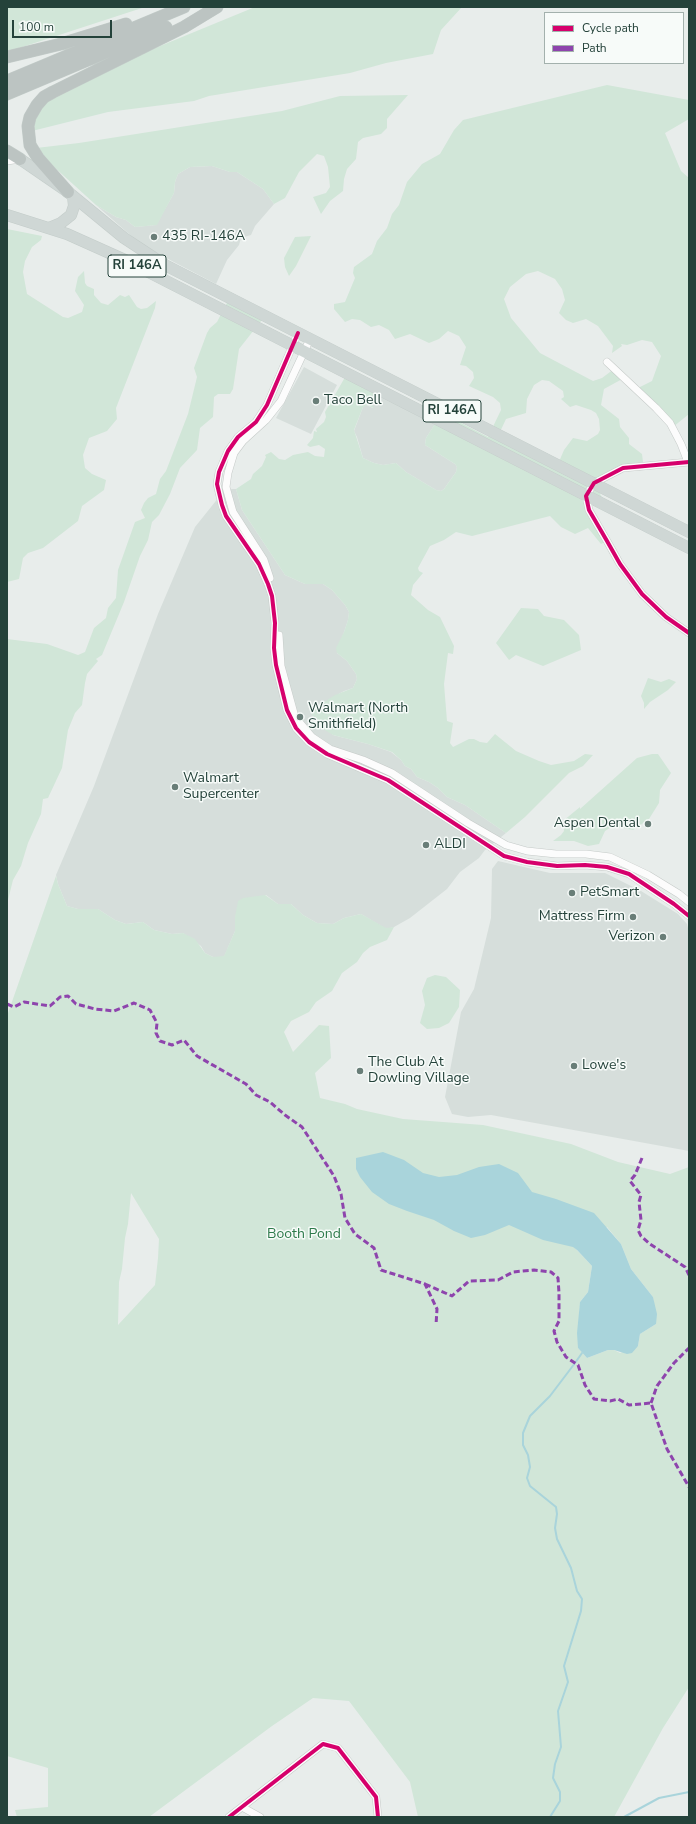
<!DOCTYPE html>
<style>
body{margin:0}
#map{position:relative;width:696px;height:1824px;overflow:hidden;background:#e8edeb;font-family:"Nunito Sans",sans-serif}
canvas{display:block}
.frame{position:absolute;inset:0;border:8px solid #24423a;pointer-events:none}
.legend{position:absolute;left:544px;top:12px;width:140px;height:52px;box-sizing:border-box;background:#f7fbf9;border:1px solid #a3b1ad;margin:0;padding:5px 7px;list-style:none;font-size:12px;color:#24423a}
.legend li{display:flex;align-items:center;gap:8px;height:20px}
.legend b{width:20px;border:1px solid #a3b1ad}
.scale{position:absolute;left:12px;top:20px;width:100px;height:18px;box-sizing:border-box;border:2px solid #24423a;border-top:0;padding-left:5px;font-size:12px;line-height:14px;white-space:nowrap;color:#24423a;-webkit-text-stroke:3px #f7fbf9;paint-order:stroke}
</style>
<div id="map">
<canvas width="696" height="1824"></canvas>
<div class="frame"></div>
<ul class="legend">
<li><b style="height:5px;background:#d6006c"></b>Cycle path</li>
<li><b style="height:5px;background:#8e44ad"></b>Path</li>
</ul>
<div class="scale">100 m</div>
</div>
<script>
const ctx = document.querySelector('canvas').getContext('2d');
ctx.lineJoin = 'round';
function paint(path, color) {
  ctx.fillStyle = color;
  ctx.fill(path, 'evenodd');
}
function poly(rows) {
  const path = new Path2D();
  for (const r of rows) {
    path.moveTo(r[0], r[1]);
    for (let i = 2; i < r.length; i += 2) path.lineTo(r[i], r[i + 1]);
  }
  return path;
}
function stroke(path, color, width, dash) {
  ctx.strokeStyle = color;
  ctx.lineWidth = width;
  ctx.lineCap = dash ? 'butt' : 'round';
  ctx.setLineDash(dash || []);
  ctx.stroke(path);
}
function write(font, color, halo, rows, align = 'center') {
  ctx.font = font + ' "Nunito Sans",sans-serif';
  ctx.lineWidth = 3;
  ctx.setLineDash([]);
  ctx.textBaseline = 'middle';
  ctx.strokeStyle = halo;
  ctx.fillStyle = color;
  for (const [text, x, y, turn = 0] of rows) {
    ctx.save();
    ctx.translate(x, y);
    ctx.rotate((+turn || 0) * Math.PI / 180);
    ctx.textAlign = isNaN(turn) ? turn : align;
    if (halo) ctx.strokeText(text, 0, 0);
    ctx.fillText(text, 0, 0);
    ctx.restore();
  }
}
paint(poly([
 [212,166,230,172,237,172,263,189,274,204,255,226,251,235,241,238,239,245,227,260,216,284,153,251,137,241,96,205,116,217,126,220,135,227,156,225,174,193,175,182,178,174,190,167],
 [304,367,337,385,311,434,276,418],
 [378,388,437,421,426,438,425,445,455,464,457,467,456,472,444,489,441,491,436,490,406,472,396,463,383,465,374,463,363,458,357,437,354,431,363,407,366,405,373,408,371,402],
 [232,489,236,489,242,510,285,575,305,584,323,584,332,590,345,605,349,612,348,620,337,653,347,661,356,674,357,679,353,688,344,691,310,711,333,735,368,744,391,752,401,760,405,766,411,769,417,777,429,782,438,788,447,797,465,805,506,833,485,850,479,858,460,872,447,889,410,918,394,927,386,929,361,914,344,918,333,924,317,923,303,915,291,904,278,904,266,895,235,917,235,931,224,957,213,957,205,953,201,946,183,933,172,934,154,930,143,922,126,924,115,920,98,909,78,909,67,906,58,884,56,875,94,786,158,614,195,527,219,497,221,491],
 [498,861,550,873,605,873,641,891,678,914,687,924,689,932,689,1151,491,1115,468,1117,452,1114,445,1097,461,1012,474,989,491,918,492,869]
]), '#d6dedb');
paint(poly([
 [7,7,145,7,7,52],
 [255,7,462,7,441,30,433,54,386,63,350,73,209,96,194,101,108,112,32,131,34,122,39,109,47,101,131,58],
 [607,85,689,100,689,119,665,133,681,171,689,178,689,414,673,427,636,389,652,381,661,356,652,342,642,340,627,345,621,344,622,346,612,353,613,346,598,326,586,319,573,323,566,320,559,313,565,300,562,289,555,279,538,271,526,274,510,287,504,299,511,318,540,353,593,381,602,378,614,369,624,378,604,389,601,405,619,419,620,427,629,438,629,444,642,454,643,462,634,463,614,469,595,481,603,489,600,494,607,505,580,497,598,522,607,541,601,544,588,528,575,534,561,527,550,516,472,536,456,532,444,540,430,546,418,568,419,571,423,573,413,585,411,595,428,610,440,617,454,646,453,654,448,653,444,684,447,721,453,723,450,743,453,747,469,739,474,739,480,742,487,743,495,734,516,751,539,761,551,765,574,761,585,754,593,755,583,766,569,773,525,817,506,833,465,805,447,797,438,788,429,782,417,777,411,769,405,766,401,760,392,752,368,744,333,735,323,729,314,719,310,711,335,695,353,688,357,679,356,674,347,661,337,653,336,648,344,632,348,620,349,612,345,605,332,590,323,584,305,584,285,575,242,510,236,489,251,479,253,474,262,466,266,457,265,455,271,452,279,459,285,460,293,455,308,452,315,456,324,457,325,449,319,445,310,447,307,445,313,438,314,431,317,432,316,429,324,422,326,417,325,412,348,372,378,388,371,402,374,408,367,405,363,407,354,430,363,458,374,463,383,465,396,463,406,472,436,490,441,491,444,489,456,472,457,467,455,464,425,445,426,438,438,419,442,413,488,437,501,410,500,403,493,397,469,386,474,378,473,372,466,366,460,365,466,347,459,336,448,331,439,339,429,343,410,334,395,339,389,330,379,325,371,327,360,320,352,319,345,322,334,309,334,304,345,302,355,278,353,273,354,267,372,254,377,241,387,228,392,214,399,205,407,182,422,164,440,154,454,130,463,120],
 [542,380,549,381,563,391,564,397,561,399,570,407,576,405,591,410,596,413,599,419,600,430,598,434,587,441,573,438,564,450,558,464,499,434,506,419,526,413,527,399,534,385],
 [408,95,387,119,387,128,381,134,363,138,358,142,356,159,347,169,344,179,343,191,330,201,321,214,313,197,326,193,330,187,328,167,324,156,317,154,299,172,285,198,274,204,263,189,237,172,230,172,212,166,190,167,178,174,175,182,174,193,157,225,135,227,126,220,116,217,96,205,42,156,36,148,79,143,282,111,340,96],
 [7,229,42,236,41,240,32,247,25,261,23,272,27,294,63,317,68,318,82,312,84,305,75,291,78,277,84,271,85,283,87,286,94,289,94,295,101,303,108,305,120,295,125,297,129,295,137,307,141,309,147,308,156,301,155,308,116,408,117,419,107,431,89,438,83,455,85,468,92,474,106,480,104,490,82,506,78,521,43,548,28,553,23,558,19,579,7,582],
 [311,236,296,266,289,276,285,267,284,258,295,237],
 [230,297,265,316,239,349,233,389,230,394,218,394,214,397,213,417,200,428,197,450,180,468,170,494,159,515,152,522,148,540,140,556,124,602,102,655,96,659,98,661,87,674,85,683,82,705,75,713,68,730,62,768,48,798,43,799,41,814,28,843,21,866,13,880,7,904,7,639,47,644,78,655,85,652,94,628,106,618,108,608,116,598,118,570,135,522,145,518,141,510,144,503,148,498,156,494,160,479,166,471,188,414,197,377,194,368,207,333,210,328,217,322],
 [521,608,538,609,544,616,564,620,579,635,581,650,543,666,516,655,509,660,496,643],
 [648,678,661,682,669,679,676,682,668,690,650,702,644,709,644,703,641,696],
 [652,754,658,754,671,773,660,790,659,803,649,819,633,830,613,826,605,831,599,844,588,846,574,841,553,841,561,835,564,831,563,821,580,807,580,809,637,758],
 [56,876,58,884,67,906,78,909,98,909,115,920,126,924,143,922,154,930,172,934,183,933,195,939,205,953,213,957,224,956,235,931,235,917,238,901,243,898,265,895,278,904,291,904,303,915,317,923,333,924,344,918,361,914,386,928,394,927,387,940,370,947,363,953,357,962,342,973,332,991,316,1002,309,1012,291,1021,284,1032,293,1052,319,1025,329,1026,331,1058,315,1073,320,1098,345,1104,357,1109,403,1119,483,1125,571,1144,618,1162,670,1174,689,1167,689,1687,663,1728,614,1817,418,1817,410,1782,349,1701,313,1698,272,1726,149,1817,17,1817,15,1810,48,1807,48,1768,7,1756,7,1016],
 [131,1193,159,1239,158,1258,155,1285,118,1325,119,1282,122,1269,125,1238,128,1224],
 [607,1227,621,1244,631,1269,653,1297,656,1324,640,1334,638,1346,620,1353,614,1350,608,1350,587,1358,578,1348,580,1302,588,1292,592,1266,572,1245],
 [435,975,446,977,460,990,459,1007,449,1023,439,1028,427,1029,420,1023,425,1005,422,991,427,978]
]), '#d1e6d8');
paint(poly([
 [383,1152,404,1160,423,1173,439,1177,457,1175,479,1167,499,1164,518,1173,532,1192,556,1199,594,1213,621,1244,631,1269,653,1297,657,1314,656,1324,640,1334,638,1346,632,1353,627,1354,614,1350,608,1350,587,1358,578,1348,577,1333,580,1302,588,1292,592,1266,577,1250,573,1247,543,1240,509,1225,485,1235,471,1238,454,1231,434,1220,407,1211,389,1204,372,1192,360,1177,356,1169,356,1158]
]), '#a9d4db');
stroke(poly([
 [575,1363,582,1353],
 [557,1514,556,1507,530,1486,527,1478,530,1467,528,1455,523,1445,523,1433,530,1416,550,1396,575,1363],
 [550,1817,560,1801,560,1792,553,1778,555,1764,561,1747,558,1711,568,1682,564,1666,581,1611,582,1599,577,1591,571,1568,557,1539,555,1528,557,1514],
 [624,1817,659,1798,689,1792]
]), '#a9d4db', 2);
const street = poly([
 [7,161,20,159],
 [298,333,267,405,256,422,238,437,228,451,219,472,217,484,222,505,226,516,259,564,268,584,272,596,275,623,274,648,276,665,287,710,296,728,309,742,327,754,388,780,504,856,527,862,557,866,585,865,607,867,629,874,674,904,689,916],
 [607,362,656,408,670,423,681,444,688,462],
 [689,462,623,468,594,483,586,496,589,510,607,541,620,564,642,594,666,617,689,633],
 [270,578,264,560,233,512,226,487,228,473,234,453,243,441,266,420,281,401,310,339],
 [279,635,281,666,295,717,312,737,330,749,363,760,392,773,468,823,506,845,527,851,556,854,586,854,610,857,648,875,679,894,689,902],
 [242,1807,260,1817],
 [229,1817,323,1744,338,1748,376,1797,378,1817]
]);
const primary = poly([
 [20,159,68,192,124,238,165,265,689,532],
 [7,215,67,234,125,260,689,548],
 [49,228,61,223,71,215,74,206,73,196]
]);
const highway = poly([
 [7,57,61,44,126,24],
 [7,81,184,7],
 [7,94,166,27],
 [7,151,20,159],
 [68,192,38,158,30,145,28,126,30,117,37,105,44,97,53,92,184,27,217,7]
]);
stroke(street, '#c5cac8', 8);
stroke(primary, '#c3ccc9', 12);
stroke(highway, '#c3ccc9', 13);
stroke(street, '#fcfcfc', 7);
stroke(primary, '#cfd7d5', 11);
stroke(highway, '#bcc4c2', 12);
stroke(poly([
 [7,1004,14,1007,24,1002,50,1006,60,997,68,996,76,1004,95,1009,114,1011,134,1003,150,1010,157,1023,156,1033,160,1041,172,1045,184,1040,197,1056,246,1084,256,1095,270,1102,285,1115,302,1127,334,1176,341,1194,345,1218,355,1234,374,1248,381,1270,425,1284,437,1309,436,1325],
 [642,1158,635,1175,630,1181,641,1195,639,1202,641,1220,638,1230,641,1236,650,1244,685,1267,689,1275],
 [425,1284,452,1296,469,1281,498,1280,513,1272,534,1270,551,1272,558,1278,559,1293,559,1321,554,1331,557,1342,566,1357,578,1365,585,1385,594,1399,610,1401,618,1399,629,1405,651,1403,667,1449,689,1487],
 [651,1403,657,1386,674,1363,689,1348]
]), '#8e44ad', 3, [6, 3]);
stroke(poly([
 [298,333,267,405,256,422,238,437,228,451,219,472,217,484,222,505,226,516,259,564,268,584,272,596,275,623,274,648,276,665,287,710,296,728,309,742,327,754,388,780,504,856,527,862,557,866,585,865,607,867,629,874,674,904,689,916],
 [689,462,623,468,594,483,586,496,589,510,607,541,620,564,642,594,666,617,689,633],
 [229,1817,323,1744,338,1748,376,1797,378,1817]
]), '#d6006c', 4);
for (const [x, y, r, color] of [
 [154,237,4,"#697e78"],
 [316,401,4,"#697e78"],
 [300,717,4,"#697e78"],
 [175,787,4,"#697e78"],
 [648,824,4,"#697e78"],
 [426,845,4,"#697e78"],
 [572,893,4,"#697e78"],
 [633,917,4,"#697e78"],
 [663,937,4,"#697e78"],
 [574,1066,4,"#697e78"],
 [360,1071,4,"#697e78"]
]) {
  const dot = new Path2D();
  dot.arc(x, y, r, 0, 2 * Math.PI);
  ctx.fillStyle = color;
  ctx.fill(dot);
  stroke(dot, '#f7fbf9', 1.5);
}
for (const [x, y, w] of [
 [137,266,58],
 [452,411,58]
]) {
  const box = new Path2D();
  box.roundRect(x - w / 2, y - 11, w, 22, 3);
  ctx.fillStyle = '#f7fbf9';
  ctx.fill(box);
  stroke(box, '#24423a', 1);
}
write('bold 13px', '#24423a', null, [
 ["RI 146A",137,266],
 ["RI 146A",452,411]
]);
write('14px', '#24423a', '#f7fbf9', [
 ["435 RI-146A",162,237],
 ["Taco Bell",324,401],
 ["Walmart (North",308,709],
 ["Smithfield)",308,725],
 ["Walmart",183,779],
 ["Supercenter",183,795],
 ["Aspen Dental",640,824,"right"],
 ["ALDI",434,845],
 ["PetSmart",580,893],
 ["Mattress Firm",625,917,"right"],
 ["Verizon",655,937,"right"],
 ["The Club At",368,1063],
 ["Dowling Village",368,1079],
 ["Lowe's",582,1066]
], 'left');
write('14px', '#2d7a4b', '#f7fbf9', [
 ["Booth Pond",304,1235]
]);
</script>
